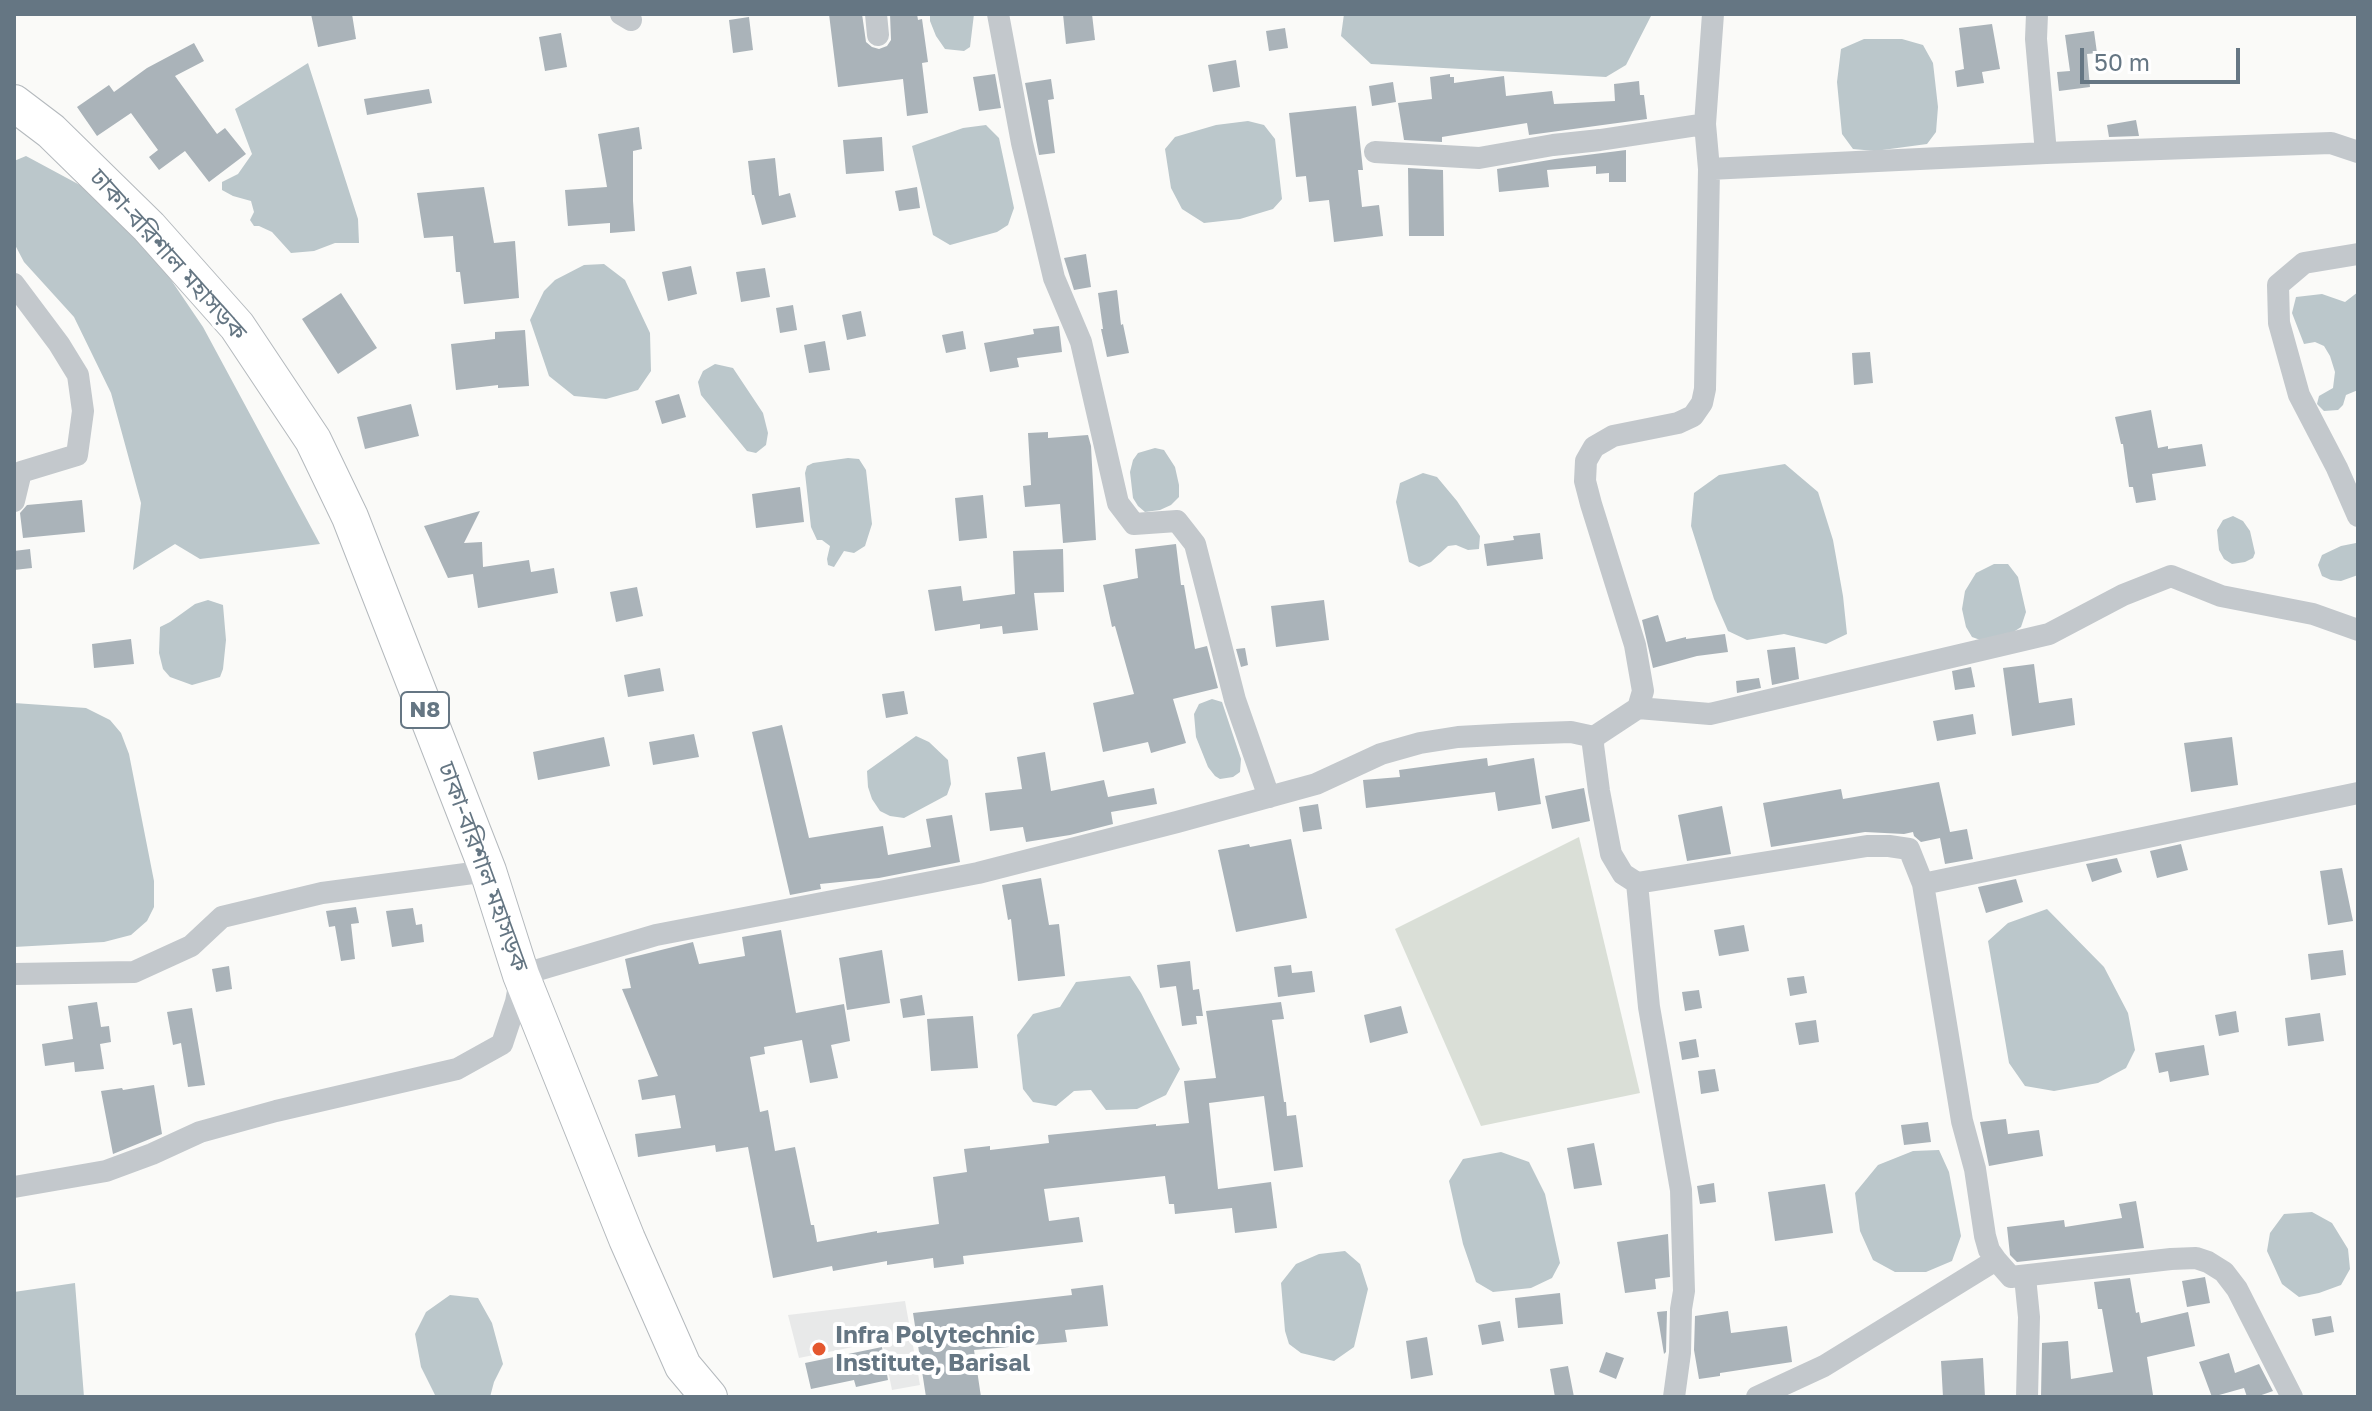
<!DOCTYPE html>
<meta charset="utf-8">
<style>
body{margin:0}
#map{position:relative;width:2372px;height:1411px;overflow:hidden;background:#fafaf8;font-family:"Golos Text",sans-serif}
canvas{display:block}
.frame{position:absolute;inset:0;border:16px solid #657683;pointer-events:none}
.scale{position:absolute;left:2080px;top:48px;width:160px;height:36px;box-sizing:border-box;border:4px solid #657683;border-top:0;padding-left:10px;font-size:24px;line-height:28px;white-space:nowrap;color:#657683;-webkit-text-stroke:6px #fff;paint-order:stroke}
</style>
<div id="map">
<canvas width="2372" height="1411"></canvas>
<div class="frame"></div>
<div class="scale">50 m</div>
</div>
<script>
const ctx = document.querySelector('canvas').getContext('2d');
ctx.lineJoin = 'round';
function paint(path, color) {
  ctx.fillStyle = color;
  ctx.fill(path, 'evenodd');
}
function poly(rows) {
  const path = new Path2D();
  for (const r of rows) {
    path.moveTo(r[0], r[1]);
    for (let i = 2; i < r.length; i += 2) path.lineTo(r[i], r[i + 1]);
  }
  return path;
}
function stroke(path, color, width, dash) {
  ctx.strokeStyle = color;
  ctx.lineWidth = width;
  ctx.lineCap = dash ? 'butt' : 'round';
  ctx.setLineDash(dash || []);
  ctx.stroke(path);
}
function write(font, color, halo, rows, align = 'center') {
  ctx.font = font + ' "Golos Text","Noto Sans Bengali",sans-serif';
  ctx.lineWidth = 8;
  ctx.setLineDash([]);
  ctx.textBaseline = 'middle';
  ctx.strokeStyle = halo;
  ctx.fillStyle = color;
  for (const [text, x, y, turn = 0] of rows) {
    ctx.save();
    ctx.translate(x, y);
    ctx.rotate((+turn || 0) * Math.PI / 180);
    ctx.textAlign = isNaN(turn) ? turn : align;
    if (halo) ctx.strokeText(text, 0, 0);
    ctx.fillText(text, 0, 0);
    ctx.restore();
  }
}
paint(poly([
 [905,1301,920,1385,892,1390,882,1341,799,1358,788,1315]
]), '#e8e9e9');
paint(poly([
 [1579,837,1640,1093,1481,1126,1395,929]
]), '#dadfd7');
paint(poly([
 [930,14,974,14,970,47,964,51,945,49,936,36,930,21],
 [1344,14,1652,14,1626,65,1606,77,1371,64,1341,36],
 [1864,39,1902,39,1923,45,1933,63,1938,107,1936,132,1927,144,1875,151,1853,149,1842,134,1837,82,1841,49],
 [308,63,358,219,359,243,335,243,314,251,291,253,272,232,259,226,254,226,250,220,254,212,251,201,233,196,222,190,222,182,238,174,252,154,235,109],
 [1248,121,1264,125,1275,139,1282,199,1273,209,1240,219,1204,223,1182,209,1171,188,1165,149,1175,137,1216,125],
 [986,125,999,138,1014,208,1008,225,997,232,950,245,933,235,912,146,963,128],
 [26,156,91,191,165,271,203,327,320,544,200,559,175,544,133,570,141,503,111,393,74,317,24,262,14,243,14,161],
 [604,264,625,280,650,333,651,371,638,390,606,399,574,396,549,376,530,320,544,291,555,280,584,265],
 [2358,292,2358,390,2346,395,2343,405,2338,410,2324,411,2317,404,2319,396,2333,388,2335,372,2330,356,2324,346,2315,342,2304,344,2292,313,2296,297,2322,294,2345,302],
 [715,364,733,368,763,413,768,433,766,445,756,453,747,451,701,395,698,382,703,371],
 [1155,448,1164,450,1175,467,1179,485,1179,497,1171,505,1160,510,1145,512,1138,506,1133,498,1130,472,1133,460,1138,453],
 [848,458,859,459,866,470,872,524,865,546,854,553,844,551,834,567,828,565,827,559,830,546,822,540,817,540,811,527,805,473,807,466,813,463],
 [1785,464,1818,492,1833,540,1843,596,1847,634,1826,644,1784,634,1747,640,1728,631,1714,599,1691,526,1694,493,1719,475],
 [1423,473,1437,477,1457,501,1480,536,1479,549,1468,550,1456,545,1448,546,1431,562,1419,567,1409,562,1396,502,1400,483],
 [2233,516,2243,521,2250,531,2255,553,2253,558,2245,562,2232,564,2224,559,2219,550,2217,530,2223,520],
 [2356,543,2358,544,2358,575,2341,581,2331,580,2322,576,2318,565,2322,555,2341,546],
 [1994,564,2008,564,2018,577,2026,612,2021,627,2006,637,1986,642,1972,637,1966,627,1962,609,1965,591,1976,573],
 [208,600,223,605,226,640,223,669,220,677,192,685,170,677,163,669,159,653,160,627,170,622,195,604],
 [1212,699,1222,702,1241,759,1240,772,1233,777,1220,779,1215,776,1208,767,1196,737,1194,714,1199,704],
 [14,703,86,708,110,720,121,733,129,754,154,881,154,907,147,921,131,935,104,942,14,947],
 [916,736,929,742,948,760,951,784,947,795,904,818,890,816,880,811,872,799,868,787,867,771],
 [2047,909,2104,967,2128,1013,2135,1050,2126,1068,2098,1083,2054,1091,2025,1086,2009,1063,1988,941,2008,923],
 [1130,976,1141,993,1180,1069,1166,1095,1137,1109,1106,1110,1091,1090,1074,1091,1056,1106,1033,1102,1023,1089,1017,1035,1033,1014,1060,1007,1076,982],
 [1939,1150,1949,1172,1961,1236,1952,1261,1926,1272,1895,1272,1873,1260,1860,1231,1855,1193,1878,1165,1913,1151],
 [1501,1152,1529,1162,1545,1194,1560,1263,1552,1278,1531,1288,1493,1292,1476,1282,1463,1244,1449,1181,1463,1159],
 [2312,1212,2332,1223,2348,1249,2350,1269,2341,1285,2319,1293,2299,1297,2282,1284,2267,1251,2270,1233,2284,1214],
 [1345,1251,1360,1264,1368,1289,1354,1347,1334,1361,1301,1353,1289,1344,1285,1331,1281,1283,1296,1264,1319,1254],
 [75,1283,84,1397,14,1397,14,1292],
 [450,1295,478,1298,492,1323,503,1364,494,1382,490,1397,436,1397,421,1367,415,1334,426,1312]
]), '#bbc7cb');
paint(poly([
 [311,14,352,14,356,39,318,47],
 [829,14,862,14,866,42,872,47,879,49,887,46,891,40,890,14,917,14,918,20,922,19,928,62,922,63,928,113,907,116,903,79,838,87],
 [1063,14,1092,14,1095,40,1066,44],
 [749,17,753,50,733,53,729,20],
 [1992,24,2000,69,1982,72,1984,83,1957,87,1955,71,1964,69,1959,28],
 [1285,28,1288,48,1269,51,1266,31],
 [2094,31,2097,53,2087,54,2090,87,2059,91,2057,72,2070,71,2065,35],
 [561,33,567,67,545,71,539,37],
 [194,43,204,61,175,76,217,134,225,128,246,154,209,182,185,151,159,170,149,157,158,150,131,113,97,136,77,107,109,85,114,92,147,68],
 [1236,60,1240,87,1213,92,1208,65],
 [995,74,1001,108,979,111,973,77],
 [1450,74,1450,77,1454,77,1454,83,1504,76,1506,96,1552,91,1554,104,1615,101,1614,84,1639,81,1640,95,1644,95,1647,119,1529,135,1527,123,1442,137,1442,142,1404,140,1398,103,1432,99,1430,77],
 [1051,79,1054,99,1048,100,1055,153,1039,155,1025,83],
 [1393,82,1396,102,1372,106,1369,86],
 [429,89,432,103,367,115,364,99],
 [1356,106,1363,170,1358,170,1362,207,1379,205,1383,236,1334,242,1329,200,1309,202,1306,176,1296,177,1289,113],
 [2136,120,2139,136,2109,137,2107,125],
 [639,127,642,149,633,151,633,201,635,231,610,233,610,223,568,226,565,190,607,187,598,134],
 [882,137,884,171,846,174,843,140],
 [1626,150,1626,182,1609,182,1609,173,1596,174,1596,166,1547,170,1549,187,1499,192,1497,169,1555,159],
 [775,158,779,196,790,193,796,217,762,225,754,195,752,195,748,161],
 [1408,168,1443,170,1444,236,1409,236],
 [484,187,494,243,515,241,519,298,464,304,460,272,456,272,453,236,424,238,417,193],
 [917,187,920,208,899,211,895,191],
 [1086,254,1091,287,1074,290,1064,258],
 [691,266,697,294,668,301,662,272],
 [765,268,770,297,741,302,736,272],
 [1117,290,1121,325,1123,324,1129,353,1107,357,1101,329,1103,329,1098,293],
 [341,293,377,348,338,374,302,319],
 [793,305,797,330,780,333,776,308],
 [861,311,866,336,847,340,842,315],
 [1059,326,1062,352,1017,358,1019,367,990,372,984,343,1034,334,1033,329],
 [525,330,529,386,498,388,498,385,456,390,451,344,495,339,495,332],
 [963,331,966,349,946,353,942,335],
 [825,341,830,370,809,373,804,345],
 [1870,352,1873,383,1854,385,1852,353],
 [679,394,686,417,662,424,655,401],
 [411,404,419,436,365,449,357,417],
 [2151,410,2158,448,2168,446,2168,449,2202,444,2206,466,2152,474,2156,500,2136,503,2133,487,2129,487,2123,444,2121,444,2115,417],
 [1048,432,1048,438,1088,435,1091,446,1096,540,1063,543,1060,504,1025,507,1023,486,1031,485,1028,433],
 [800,487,804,522,756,528,752,494],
 [983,495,987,538,959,541,955,498],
 [82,500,85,532,23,538,20,513,27,505],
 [480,511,464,543,482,542,483,567,529,560,531,572,554,568,558,593,478,608,473,574,448,578,424,526],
 [1540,533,1543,559,1487,566,1484,544,1514,540,1513,536],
 [1176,544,1181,585,1184,585,1195,649,1207,646,1218,688,1173,699,1186,743,1151,753,1148,742,1103,752,1093,703,1134,694,1115,626,1112,627,1103,585,1138,578,1135,549],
 [30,549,32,568,14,570,14,551],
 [1063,549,1064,592,1034,593,1038,630,1003,634,1002,626,980,629,980,624,935,631,928,590,961,586,963,601,1015,594,1013,551],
 [637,587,643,616,616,622,610,592],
 [1324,600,1329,640,1276,647,1271,606],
 [1658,615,1666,642,1686,637,1686,639,1725,634,1728,652,1697,656,1653,668,1642,620],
 [131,639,134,664,94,668,92,644],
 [1795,647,1799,679,1772,685,1767,650],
 [1245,648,1248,665,1241,667,1236,649],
 [2034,664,2039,703,2072,698,2075,725,2012,736,2003,668],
 [1971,667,1975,687,1955,690,1952,671],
 [660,668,664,691,628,697,624,675],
 [1759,678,1761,688,1737,693,1736,681],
 [904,691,908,714,886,718,882,694],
 [1973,714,1976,734,1937,741,1933,721],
 [782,725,809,838,883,826,888,855,931,847,926,819,952,815,960,862,879,878,820,884,821,889,790,895,752,732],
 [694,734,699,757,653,765,649,742],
 [604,737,610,766,538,780,533,752],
 [2232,737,2238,785,2191,792,2184,743],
 [1045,752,1051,791,1104,780,1108,797,1154,788,1157,804,1111,812,1113,824,1070,835,1026,842,1023,827,990,831,985,793,1022,789,1017,757],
 [1487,758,1488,766,1534,758,1541,804,1498,811,1495,792,1366,808,1363,780,1400,777,1399,770],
 [1939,782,1950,832,1967,829,1973,859,1945,864,1940,838,1921,842,1914,836,1913,832,1904,834,1865,832,1771,847,1763,803,1841,789,1843,799],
 [1584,788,1590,821,1552,829,1545,796],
 [1318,804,1322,829,1303,832,1299,807],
 [1722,806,1731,854,1687,861,1678,815],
 [1291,839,1307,918,1236,932,1218,850,1249,844,1250,847],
 [2181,844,2188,870,2157,878,2150,851],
 [2117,858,2122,872,2092,882,2086,864],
 [2342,868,2353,921,2328,925,2320,871],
 [1041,878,1049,925,1059,924,1065,976,1018,981,1011,919,1008,920,1002,885],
 [2016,879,2023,902,1986,913,1978,887],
 [356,907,359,923,351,924,355,959,341,961,335,926,329,927,326,911],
 [413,908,416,925,422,924,424,942,392,947,386,911],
 [1744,925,1749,951,1719,956,1714,930],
 [781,930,796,1013,844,1004,850,1041,831,1045,838,1078,810,1083,802,1040,764,1047,765,1054,750,1057,760,1112,768,1110,775,1151,795,1147,811,1225,814,1225,817,1242,877,1231,877,1233,939,1224,933,1177,967,1172,964,1149,990,1146,990,1150,1049,1143,1048,1135,1156,1124,1156,1126,1189,1123,1184,1081,1216,1078,1206,1011,1281,1002,1284,1019,1272,1020,1284,1102,1286,1102,1287,1116,1296,1115,1303,1167,1274,1171,1264,1096,1209,1103,1218,1189,1271,1182,1277,1228,1235,1233,1232,1208,1175,1214,1174,1204,1169,1204,1165,1176,1044,1189,1049,1221,1079,1217,1083,1242,963,1256,964,1264,934,1268,933,1258,887,1265,887,1261,833,1271,832,1266,773,1278,748,1147,716,1152,715,1145,638,1157,635,1134,681,1128,675,1095,642,1100,638,1080,658,1076,622,989,631,988,625,959,693,942,699,964,745,956,742,937],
 [882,950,890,1003,847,1010,839,958],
 [2343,950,2346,975,2311,980,2308,954],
 [1190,961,1193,990,1199,989,1203,1016,1196,1016,1197,1024,1182,1026,1176,986,1160,988,1157,965],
 [1291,965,1292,973,1312,971,1315,992,1278,997,1274,967],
 [229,966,232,989,216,992,212,969],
 [1804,976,1807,993,1790,996,1787,978],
 [1699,990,1702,1008,1685,1011,1682,992],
 [922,995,925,1015,903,1018,900,999],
 [97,1002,101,1027,109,1026,111,1042,100,1044,104,1069,75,1072,74,1062,45,1066,42,1044,73,1039,68,1006],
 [1401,1006,1408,1033,1370,1043,1364,1015],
 [192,1008,205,1085,188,1087,181,1043,173,1045,167,1012],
 [2236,1011,2239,1032,2219,1036,2215,1015],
 [2320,1013,2324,1041,2288,1046,2285,1018],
 [973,1016,978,1068,931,1071,927,1019],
 [1816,1020,1819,1042,1799,1045,1795,1023],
 [1696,1039,1699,1057,1682,1060,1679,1042],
 [2204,1045,2209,1075,2170,1082,2168,1071,2159,1073,2155,1053],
 [1715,1069,1719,1091,1701,1094,1698,1071],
 [154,1085,162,1134,113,1154,101,1091,122,1088,123,1090],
 [2006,1119,2008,1134,2039,1130,2043,1156,1989,1166,1980,1122],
 [1928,1122,1931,1142,1904,1145,1901,1125],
 [1594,1143,1602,1185,1574,1189,1567,1148],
 [1714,1183,1716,1202,1700,1204,1697,1186],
 [1825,1184,1833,1233,1775,1241,1768,1192],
 [2136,1201,2144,1248,2017,1262,2010,1255,2007,1227,2064,1220,2065,1227,2122,1218,2119,1204],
 [1668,1234,1670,1277,1655,1279,1656,1289,1625,1293,1617,1242],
 [2205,1277,2210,1303,2187,1307,2182,1281],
 [2130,1278,2136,1313,2139,1312,2141,1323,2188,1312,2195,1346,2147,1357,2153,1395,2041,1397,2042,1343,2068,1341,2071,1379,2113,1372,2102,1309,2098,1309,2094,1282],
 [1103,1285,1108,1326,1065,1330,1067,1342,974,1350,981,1397,926,1397,913,1313,1072,1295,1071,1289],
 [1560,1293,1563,1324,1518,1328,1515,1298],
 [1667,1311,1666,1352,1664,1354,1657,1312],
 [1728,1311,1731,1333,1787,1326,1792,1362,1720,1373,1720,1376,1699,1379,1694,1350,1695,1316],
 [2331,1316,2334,1332,2315,1336,2312,1319],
 [1500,1321,1504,1341,1482,1345,1478,1325],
 [1427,1337,1433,1375,1411,1379,1406,1341],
 [882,1347,888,1380,856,1387,854,1380,811,1389,805,1363],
 [1606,1352,1624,1358,1616,1379,1599,1372],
 [2229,1353,2235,1373,2259,1364,2273,1391,2256,1397,2247,1397,2244,1388,2212,1397,2199,1362],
 [1983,1358,1985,1397,1943,1397,1941,1361],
 [1568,1366,1574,1397,1555,1397,1550,1369]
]), '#aab3b9');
const trunk = poly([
 [14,103,51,131,149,227,237,326,313,440,350,517,488,871,521,975,627,1239,683,1366,709,1397]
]);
stroke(trunk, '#b4b9bd', 38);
stroke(poly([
 [621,14,631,20],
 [876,14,878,35],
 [998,14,1022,143,1054,278,1081,342,1118,503,1134,524,1177,521,1195,544,1235,700,1269,797],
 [2037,14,2036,39,2046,153],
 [1375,152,1479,158,1553,145,1600,140,1705,124],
 [1709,169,2046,153,2331,143,2358,152],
 [2358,254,2304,263,2278,285,2279,323,2299,395,2337,468,2358,516],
 [14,284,59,344,78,375,83,411,77,455,21,472,14,501],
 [1638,708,1710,714,2049,634,2123,595,2171,576,2221,596,2313,614,2358,630],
 [1594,737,1593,745,1599,791,1611,854,1623,874,1637,883,1867,846,1889,846,1909,849,1923,884,1962,1121,1975,1169,1985,1236,1989,1250,1996,1260,2011,1277,2171,1259,2196,1258,2208,1262,2224,1272,2237,1289,2292,1397],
 [1637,883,1649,1007,1681,1190,1684,1291,1681,1309,1680,1353,1674,1397],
 [1923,884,2358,793],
 [14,974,134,972,191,946,222,917,322,893,488,871],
 [14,1187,106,1171,152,1154,200,1132,276,1111,457,1069,502,1044,516,1002,521,975,656,935,978,873,1177,822,1316,784,1381,754,1420,743,1458,737,1513,734,1571,732,1594,737,1638,708,1643,691,1635,645,1591,504,1585,481,1586,461,1594,447,1613,436,1678,423,1693,416,1702,403,1705,389,1709,169,1705,124,1713,14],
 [2025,1277,2029,1317,2027,1397],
 [1757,1397,1824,1366,1996,1260]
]), '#c3c8cc', 22);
stroke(trunk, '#fff', 36);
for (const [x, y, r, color] of [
 [819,1349,8,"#e4572e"]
]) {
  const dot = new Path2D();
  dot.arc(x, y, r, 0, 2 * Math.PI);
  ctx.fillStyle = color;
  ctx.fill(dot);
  stroke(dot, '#fff', 3);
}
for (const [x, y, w] of [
 [425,710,48]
]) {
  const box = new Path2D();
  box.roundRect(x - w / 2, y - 18, w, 36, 6);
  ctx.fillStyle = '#fff';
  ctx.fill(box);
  stroke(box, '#657683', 2);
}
write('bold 22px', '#657683', null, [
 ["N8",425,710]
]);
write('24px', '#657683', '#fff', [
 ["ঢাকা-বরিশাল মহাসড়ক",168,255,48],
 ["ঢাকা-বরিশাল মহাসড়ক",483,867,70]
]);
write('bold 24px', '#657683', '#fff', [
 ["Infra Polytechnic",835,1335],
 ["Institute, Barisal",835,1363]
], 'left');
</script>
